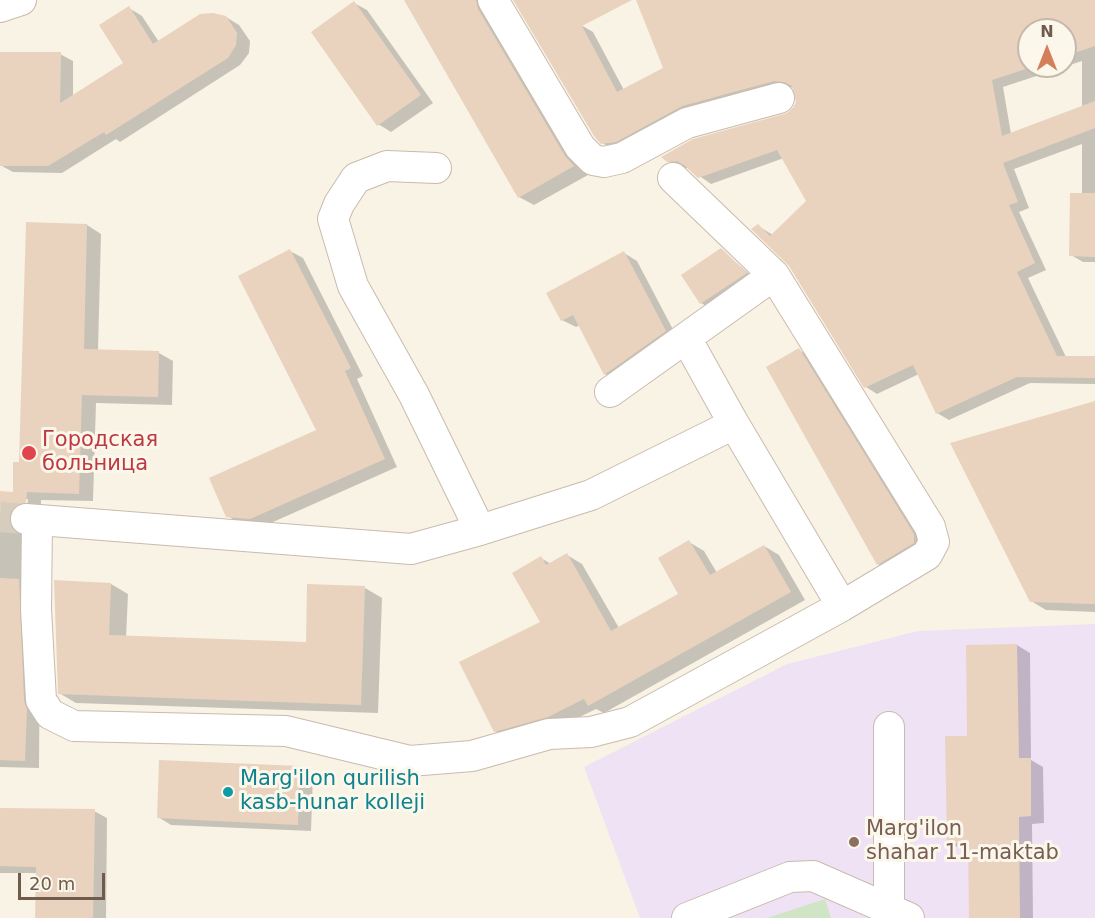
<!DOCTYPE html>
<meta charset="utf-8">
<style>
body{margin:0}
#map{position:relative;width:1095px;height:918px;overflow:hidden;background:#f9f3e5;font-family:"DejaVu Sans",sans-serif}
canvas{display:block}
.north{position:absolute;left:1017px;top:18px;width:60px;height:60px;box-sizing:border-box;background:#fcf7eb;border:2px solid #c4b9ac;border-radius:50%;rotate:0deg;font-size:16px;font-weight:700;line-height:24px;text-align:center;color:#6f5c4d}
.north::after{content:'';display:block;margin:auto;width:21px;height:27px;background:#d47f59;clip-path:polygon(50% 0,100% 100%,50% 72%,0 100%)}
.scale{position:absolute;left:18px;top:873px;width:87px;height:27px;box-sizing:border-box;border:3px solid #6f5c4d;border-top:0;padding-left:8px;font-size:18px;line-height:21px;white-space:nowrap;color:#6f5c4d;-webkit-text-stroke:4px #fcf7eb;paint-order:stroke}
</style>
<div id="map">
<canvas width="1095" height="918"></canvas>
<div class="north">N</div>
<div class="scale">20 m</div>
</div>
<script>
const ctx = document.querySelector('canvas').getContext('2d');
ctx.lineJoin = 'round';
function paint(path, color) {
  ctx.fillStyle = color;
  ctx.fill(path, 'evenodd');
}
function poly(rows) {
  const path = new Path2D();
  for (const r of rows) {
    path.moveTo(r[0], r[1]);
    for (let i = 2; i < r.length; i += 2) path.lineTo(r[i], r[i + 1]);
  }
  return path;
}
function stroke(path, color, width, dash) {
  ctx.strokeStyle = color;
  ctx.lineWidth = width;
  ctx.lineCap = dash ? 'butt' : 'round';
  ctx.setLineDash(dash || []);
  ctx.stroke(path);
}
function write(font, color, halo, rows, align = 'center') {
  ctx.font = font + ' "DejaVu Sans",sans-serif';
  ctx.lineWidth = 6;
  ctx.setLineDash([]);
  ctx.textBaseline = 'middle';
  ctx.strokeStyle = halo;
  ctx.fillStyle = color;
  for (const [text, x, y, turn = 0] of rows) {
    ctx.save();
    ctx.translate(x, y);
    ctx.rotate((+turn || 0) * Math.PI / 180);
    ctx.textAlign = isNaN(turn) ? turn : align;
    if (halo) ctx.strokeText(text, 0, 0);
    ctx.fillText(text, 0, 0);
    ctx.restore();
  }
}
paint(poly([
 [1095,624,1095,918,640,918,584,767,787,664,918,631]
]), '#f0e2f5');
paint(poly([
 [825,899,831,918,767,918]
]), '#cfe5c5');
paint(poly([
 [406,0,493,0,580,166,588,175,534,205,519,197],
 [638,0,1095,0,1095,262,1083,262,1071,255,1082,194,1082,144,1014,169,1029,208,1019,212,1046,270,1028,278,1066,357,1095,357,1095,384,1030,383,949,420,937,413,919,374,877,394,866,387,790,265,758,226,773,235,808,201,784,158,711,184,688,168,680,168,668,161,785,116,797,104,797,92,792,87,615,150,602,143,581,25,593,32,624,90,665,69],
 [1029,30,1065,30,1065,66,1029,66],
 [1082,61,1082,108,1011,134,1003,87],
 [354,3,367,10,433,103,391,132,378,124],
 [129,8,142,16,159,42,226,17,239,25,250,41,249,53,240,65,120,142,116,139,62,173,13,172,0,165,60,54,73,61,73,97,125,63],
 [87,225,101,234,98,351,159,353,173,361,172,405,96,403,93,501,41,500,39,768,0,767,0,493,14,493],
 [25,499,28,499,27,509,25,509],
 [721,250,754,278,710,308,701,303],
 [290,251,303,258,363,376,357,379,397,467,264,526,241,524,228,516,318,431],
 [624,253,637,261,678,339,618,381,605,374,580,325,576,327,562,320],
 [799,350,812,358,927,543,891,571,878,564],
 [1095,403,1095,612,1046,610,1031,601],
 [689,542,704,551,717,573,764,546,779,555,805,600,604,713,596,709,563,725,510,739,495,731,543,623,541,558,551,564,567,555,582,564,619,628,680,594],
 [111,584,128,594,126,638,307,643,365,588,382,598,378,713,76,703,59,693],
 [1017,645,1030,653,1031,760,1043,767,1044,823,1032,824,1033,918,970,918,970,849,961,849,948,842,969,737],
 [300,768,313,775,311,831,171,825,158,817],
 [0,809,94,811,107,818,106,918,36,918,37,873,0,873]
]), '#0003');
paint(poly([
 [404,0,476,0,478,9,565,156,574,166,518,198],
 [513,0,632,0,582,26,617,92,663,68,636,0,1095,0,1095,46,1065,56,1065,30,1029,30,1029,66,1035,66,992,80,1002,136,1095,101,1095,128,1003,163,1018,202,1009,205,1035,263,1017,272,1057,356,1095,356,1095,378,1017,377,936,414,913,365,864,388,789,266,751,229,758,224,770,236,806,201,777,150,698,178,684,165,677,161,667,162,661,157,693,139,784,114,792,110,796,102,792,86,784,82,774,81,682,106,616,142,601,144,594,136],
 [354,1,421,95,377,126,311,32],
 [129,6,153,44,200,14,213,13,226,16,237,33,236,45,228,58,106,135,104,132,48,166,0,166,0,52,61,52,60,103,123,63,99,25],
 [1070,193,1095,193,1095,257,1069,256],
 [26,222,87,224,84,349,159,351,158,397,82,395,79,494,27,492,26,502,12,509,9,517,15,532,0,531,0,491,13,492,13,462,19,462],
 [721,248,747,273,700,304,681,275],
 [290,249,351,368,345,371,385,459,250,519,226,517,209,478,316,430,238,276],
 [624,251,666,331,604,375,573,315,561,321,546,293],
 [799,348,914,534,914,543,877,565,766,367],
 [1095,401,1095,604,1030,602,950,443],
 [689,540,710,575,764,545,791,592,588,706,584,699,548,717,494,732,459,662,540,622,512,573,541,556,546,565,567,553,611,631,678,594,658,558],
 [0,578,19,579,24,701,27,710,25,761,0,760],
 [54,580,111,583,109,635,306,642,307,584,365,586,361,705,58,694],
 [1017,644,1019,758,1031,758,1031,816,1019,817,1020,918,969,918,968,843,947,843,945,736,967,736,966,645],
 [159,760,300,766,298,825,157,818],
 [0,808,95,809,93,918,35,918,36,867,0,866]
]), '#e9d3be');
stroke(poly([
 [0,517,26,519]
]), '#d6cdbf', 30, [30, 15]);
const minor = poly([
 [493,0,580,147,593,160,604,162,622,158,687,123,779,98],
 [0,7,21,0],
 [436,168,387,166,356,178,339,204,333,219,353,286,414,395,480,530],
 [686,338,734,424],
 [610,392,774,275],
 [26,519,411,549,480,530,591,495,734,424,842,606],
 [37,520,36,609,41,700,50,714,74,726,286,731,410,761,472,756,549,734,591,732,630,722,842,606,927,555,934,542,930,527,774,275,673,178],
 [889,727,889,909],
 [687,918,790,877,813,876,909,918]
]);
stroke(minor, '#c9bbad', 32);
stroke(minor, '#fff', 30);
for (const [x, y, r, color] of [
 [29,453,8,"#e0444e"],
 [228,792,6,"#0f9aa8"],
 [854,842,6,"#8d6e63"]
]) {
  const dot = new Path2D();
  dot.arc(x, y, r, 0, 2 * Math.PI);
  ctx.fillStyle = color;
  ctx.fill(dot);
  stroke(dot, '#fcf7eb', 2);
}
write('21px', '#be3a42', '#fcf7eb', [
 ["Городская",42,441],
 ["больница",42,465]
], 'left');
write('21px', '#0d838f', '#fcf7eb', [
 ["Marg'ilon qurilish",240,780],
 ["kasb-hunar kolleji",240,804]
], 'left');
write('21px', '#785e54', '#fcf7eb', [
 ["Marg'ilon",866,830],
 ["shahar 11-maktab",866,854]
], 'left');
</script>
